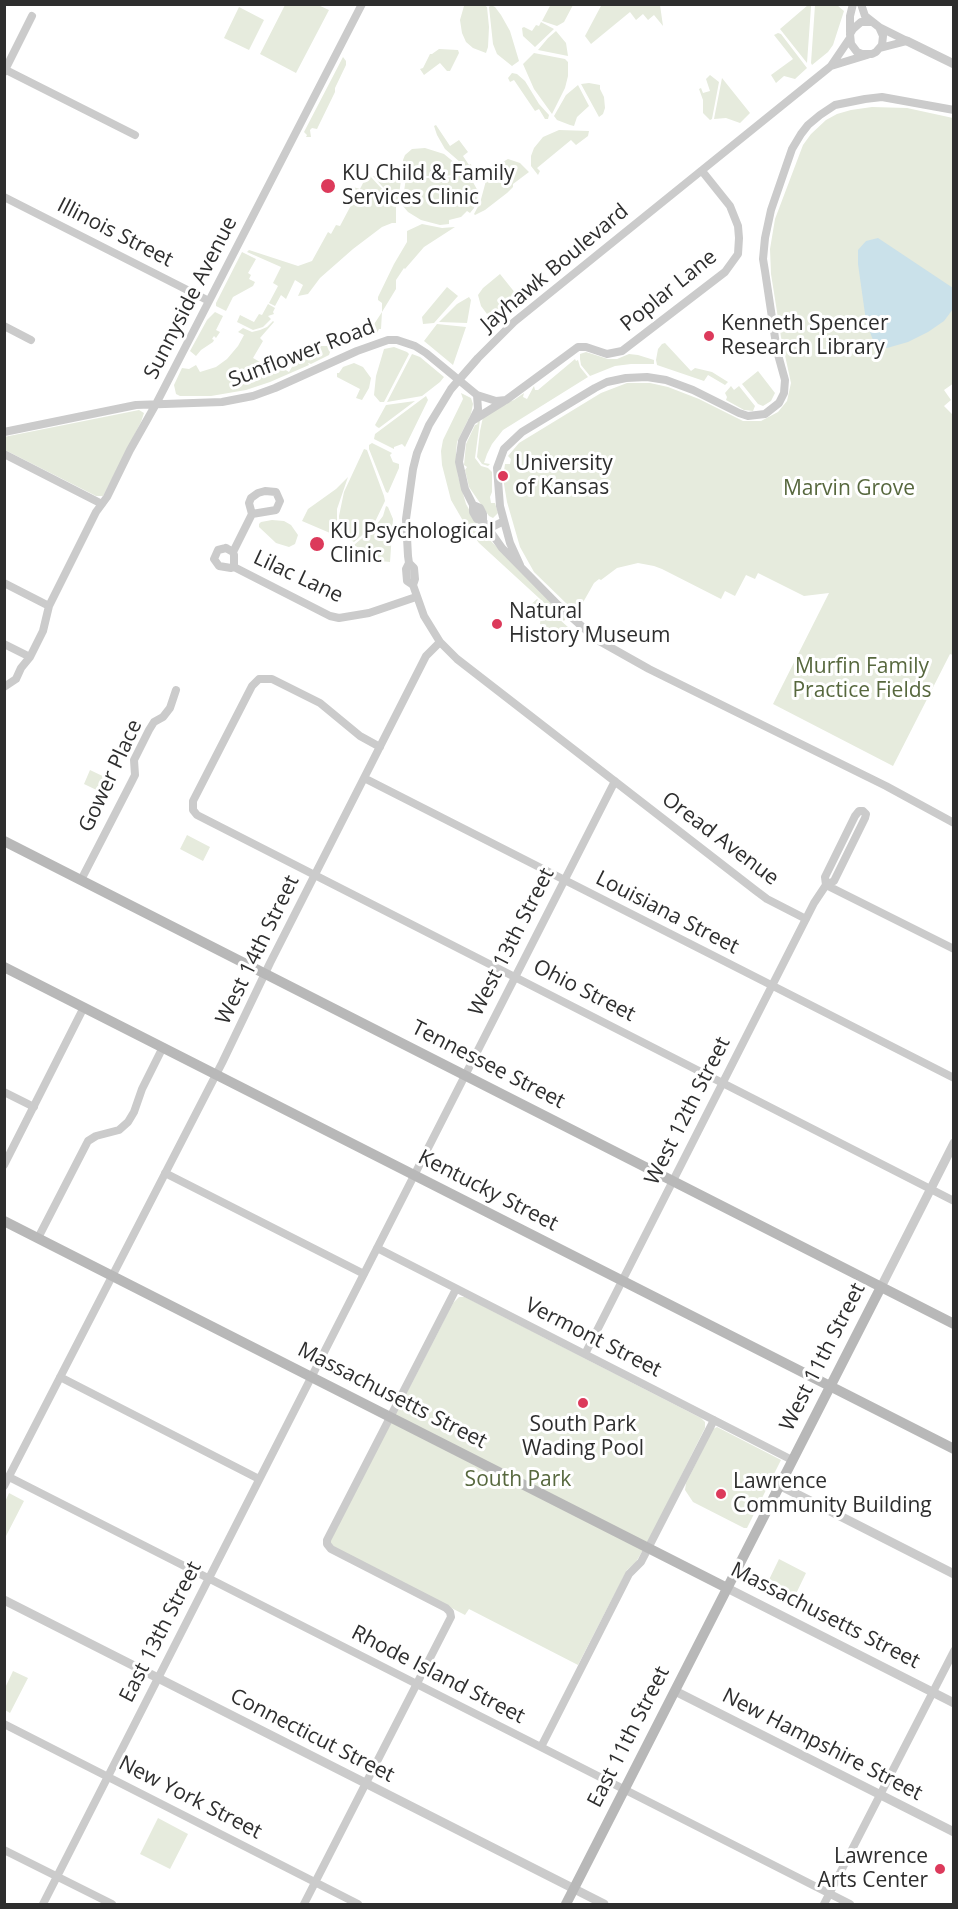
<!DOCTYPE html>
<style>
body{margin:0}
#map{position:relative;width:958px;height:1909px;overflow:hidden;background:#fff;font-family:"Open Sans",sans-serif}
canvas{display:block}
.frame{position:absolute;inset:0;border:6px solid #2e2e2e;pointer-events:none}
</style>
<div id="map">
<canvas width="958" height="1909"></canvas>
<div class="frame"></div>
</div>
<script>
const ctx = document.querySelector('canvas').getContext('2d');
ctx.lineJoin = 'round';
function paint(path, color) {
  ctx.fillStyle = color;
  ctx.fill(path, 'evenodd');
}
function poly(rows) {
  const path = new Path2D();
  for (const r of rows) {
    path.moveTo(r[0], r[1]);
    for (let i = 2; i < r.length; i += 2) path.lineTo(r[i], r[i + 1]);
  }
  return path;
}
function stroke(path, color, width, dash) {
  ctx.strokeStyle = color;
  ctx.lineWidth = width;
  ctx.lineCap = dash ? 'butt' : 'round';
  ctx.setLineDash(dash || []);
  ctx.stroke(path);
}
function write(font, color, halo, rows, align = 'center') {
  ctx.font = font + ' "Open Sans",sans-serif';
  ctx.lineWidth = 6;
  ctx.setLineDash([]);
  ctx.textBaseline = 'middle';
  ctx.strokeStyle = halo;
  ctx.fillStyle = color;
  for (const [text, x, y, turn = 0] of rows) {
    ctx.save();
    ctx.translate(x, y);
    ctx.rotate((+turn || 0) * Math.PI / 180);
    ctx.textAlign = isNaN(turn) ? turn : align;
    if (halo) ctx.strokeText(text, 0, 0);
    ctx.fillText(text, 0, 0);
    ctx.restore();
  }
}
paint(poly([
 [551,4,573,5,564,22,557,26,542,21],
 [602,4,660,5,663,26,654,15,648,20,643,14,636,20,630,12,591,44,585,36],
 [285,5,318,5,329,10,296,73,260,54],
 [484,5,487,7,489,27,488,47,486,53,473,48,466,42,462,33,460,20,464,6],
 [491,5,495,7,501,15,510,31,519,61,512,66,497,54,493,44,489,7],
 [808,5,811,5,811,7,807,63,780,29],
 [815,5,837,5,844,11,833,45,828,52,812,65,811,63],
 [239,7,264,20,249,50,224,38],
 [541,22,554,29,535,47,523,36,522,28,524,27,532,31,536,25,539,26],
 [556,31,566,43,568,56,538,50,548,38],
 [778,33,781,34,807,68,795,79,784,76,776,83,771,75,793,59,774,35],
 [439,49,458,50,459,53,450,71,447,71,440,63,424,75,420,69,423,68,430,54,432,54],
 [534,53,565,59,568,62,568,76,565,88,552,114,534,89,523,64],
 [343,57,346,61,346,65,335,88,335,92,317,129,312,128,310,130,311,137,306,137,307,135,304,132],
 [512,73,517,74,525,81,539,104,549,115,548,119,545,119,539,109,535,111,514,80,510,82,508,78],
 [710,75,719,82,712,119,710,120,703,113,703,100,699,89,701,88,703,93,710,91,706,79],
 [722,78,750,113,740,123,726,118,714,119],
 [589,83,600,85,600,89,604,97,605,108,603,114,599,117,581,84],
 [578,85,589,106,577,117,574,126,570,125,557,120,554,116,566,95],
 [872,107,907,108,953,118,954,383,944,390,951,400,944,406,954,416,953,655,950,654,893,766,773,704,829,593,804,596,758,573,755,579,746,575,735,596,725,591,721,599,662,569,654,566,638,563,617,568,601,580,599,579,594,583,581,606,576,609,571,608,534,572,520,547,507,502,503,478,505,464,510,464,511,459,508,456,519,443,601,393,627,383,650,383,668,387,699,399,743,421,761,421,778,412,787,401,791,383,781,337,771,274,770,249,775,219,803,145,811,134,826,120,837,114,851,110],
 [436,125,450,146,459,140,468,152,463,156,469,165,471,164,472,169,468,169,445,149,437,135,434,126],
 [559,130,589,131,588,136,576,145,571,140,537,168,540,171,538,175,531,166,531,156,534,148,543,137],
 [425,148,444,154,467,173,445,176,405,176,403,160,405,155,412,149],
 [508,159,520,163,529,172,513,184,513,187,507,193,485,210,475,215,474,214,480,203,487,177,501,163],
 [364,173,366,175,370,176,396,204,396,223,392,223,382,227,353,249,320,278,308,294,298,296,303,285,295,280,286,299,281,295,275,306,269,303,278,286,273,283,281,267,247,252,249,250,298,266,312,261,328,232,331,234,336,225,340,226,358,192,353,187,360,189,364,181,361,179],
 [469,175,479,193,474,208,470,213,467,211,461,217,449,220,449,224,440,225,421,220,408,212,402,205,406,178,444,178],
 [373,176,401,180,398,202,390,195],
 [422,224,442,228,455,227,424,247,405,269,404,268,396,280,396,289,382,312,381,329,379,329,376,335,365,338,382,312,382,303,378,300,378,297,394,264,407,242,407,231],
 [242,252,256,259,248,273,251,275,249,279,255,282,253,286,233,297,226,311,216,306,216,303],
 [500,274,516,294,503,306,505,309,504,312,493,322,481,306,478,295,483,288],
 [447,287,458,296,434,323,423,324,422,317],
 [469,297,471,300,467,323,439,322,457,304],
 [268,304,275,308,273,312,274,314,268,316,271,319,263,327,253,330,237,322,240,315,254,322,259,314,262,315],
 [215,312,223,316,216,330,220,332,216,338,214,336,212,339,214,340,213,342,201,350,196,356,190,351,207,320],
 [273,321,274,322,260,338,263,341,253,358,276,371,279,366,289,372,304,347,316,354,321,346,332,346,329,355,311,364,308,363,309,365,270,382,246,390,211,396,180,396,176,394,174,385,182,368,189,369,196,365,200,372,216,367,227,359,238,346,244,335,238,332,243,328,252,332,260,330,267,327],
 [437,324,466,327,453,365,424,341],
 [665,343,691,371,695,368,712,372,728,382,725,385,708,375,704,381,657,365,656,360,658,349,662,344],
 [394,347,407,352,409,354,384,402,380,402,374,395,376,376,384,349],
 [586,352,608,359,617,359,629,354,638,355,654,360,654,364,631,364,615,366,590,376,581,365,580,359,580,354],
 [412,354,420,357,444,377,440,382,422,396,387,402],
 [575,359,576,361,578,360,580,367,588,377,503,430,492,444,487,454,484,463,490,464,488,466,482,464,477,457,480,431,483,417,498,406,514,400,524,393,523,397,527,399,534,386,535,390,538,390],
 [354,363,363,367,371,378,369,388,362,400,356,398,360,389,337,377,337,373,339,373,343,367],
 [758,371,775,393,771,401,763,406,758,404,742,384],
 [731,386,734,390,739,386,755,406,753,411,744,410,726,400,727,397,725,393],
 [461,393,471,398,473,404,471,414,457,442,456,452,458,476,466,504,476,522,486,536,566,618,564,621,479,543,466,526,451,500,442,465,441,451,443,440,463,399],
 [426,396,428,400,405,447,402,444,394,447,394,449,374,439,375,434],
 [415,401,379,428,377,427,375,425,386,405],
 [139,410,144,413,141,422,103,496,96,496,5,450,4,437],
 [480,420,475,458,481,466,488,468,492,472,492,492,490,497,491,503,495,503,498,513,493,518,489,516,469,487,465,470,467,467,464,465,466,444,475,425,478,424,477,423],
 [372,443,392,453,390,455,393,462,399,464,399,468,388,493,386,492,369,449,369,445],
 [364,449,367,450,384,496,385,501,373,526,354,542,340,534,339,516,344,492],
 [348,477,337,509,337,536,302,521,308,509,336,489],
 [386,506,388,507,393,519,390,562,380,561,354,545,374,528,383,516],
 [272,520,284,521,291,525,298,535,295,544,289,547,276,543,259,527,259,524,261,522],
 [537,599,569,628,569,633,565,637,560,640,554,638,554,632,540,624,541,616,527,608],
 [90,770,115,782,109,796,84,784],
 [187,835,210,847,203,861,180,849],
 [459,1297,465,1297,701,1418,705,1422,705,1428,653,1532,636,1562,627,1570,578,1665,469,1609,465,1615,334,1547,330,1543,330,1539,386,1430,400,1406,453,1303],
 [717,1427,781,1460,747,1528,744,1528,693,1502,685,1490,686,1483,713,1429],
 [9,1493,24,1501,6,1536,4,1535,5,1502],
 [779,1559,806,1573,792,1602,765,1588],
 [13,1671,28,1678,10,1713,5,1710,5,1688],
 [158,1818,188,1834,170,1869,140,1854]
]), '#e6ebdd');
paint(poly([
 [878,238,953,288,953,309,944,321,928,332,908,342,887,348,874,343,866,321,858,264,858,250,866,241]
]), '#cae1ea');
stroke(poly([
 [861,4,865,16,879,27,883,36,882,45,876,52,872,54,862,54,857,52,851,44,850,34,853,29,861,22,871,22],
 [879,27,907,41],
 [850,32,850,16,853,4],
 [880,48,907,41],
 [831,66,867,55],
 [4,69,135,135],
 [4,72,32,16],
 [4,197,209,301],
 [4,326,31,340],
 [477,395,496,401,506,400,578,347,586,347,607,354,622,351,725,272,738,254,739,238,738,226,730,206,702,171],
 [472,421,504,401],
 [4,432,136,405,222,402,253,396,275,388,357,351,388,340,397,340,415,346,426,353,477,395,478,409,462,441,459,462,465,489,473,505,473,512,477,519,483,521],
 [4,454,102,504],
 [473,505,480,508,483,514,483,521,502,548,558,605,587,631,601,642,649,669,886,786,954,823],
 [488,529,504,521],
 [226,548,233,552,234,555,234,567,231,568,219,566,214,559,218,550,226,548],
 [233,552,252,514,249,503,251,498,258,493,265,491,276,492,280,501,276,510,252,514],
 [409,563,406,569,407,581,413,585,424,616,440,642,457,659,755,890,767,899,806,919],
 [520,565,510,543,500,506,497,468,504,449,522,432,595,388,607,382,626,378,647,377,666,380,693,390,739,413,748,416,765,414,779,403,784,393,785,380,777,351,765,271,763,259,765,238,771,210,792,149,801,134,808,125,820,115,835,105,865,99,882,97,954,110],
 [234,567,330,616,339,618,369,613,416,597],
 [4,583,49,606],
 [413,585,415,579,414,568,409,563,408,556,406,519,413,469,417,453,429,425,451,389,478,358,514,322,831,66,850,38],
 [4,644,30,657],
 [4,687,16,679,21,668,30,657,43,631,49,606,96,512,107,497,130,450,156,404,362,4],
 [380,747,360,736,320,703,272,679,259,679,252,686,193,801,193,810,197,815,954,1201],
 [364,778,954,1078],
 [81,880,132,781,135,775,134,760,149,730,154,722,163,717,170,708,176,690],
 [826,885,954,949],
 [4,1092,34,1107],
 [4,1165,84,1007],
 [165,1173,364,1274],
 [38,1238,88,1141,96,1136,119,1130,128,1122,134,1112,142,1089,163,1047],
 [377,1248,792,1460],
 [585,1354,814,903,826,885,834,881,865,818,866,814,863,811,859,811,855,816,825,877,826,885],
 [60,1377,259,1479],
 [9,1477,850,1904],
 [4,1486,222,1063,270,963,426,656,440,642],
 [4,1724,358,1904],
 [541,1747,629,1574,641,1562,714,1420],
 [4,1850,112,1904],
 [43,1904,615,781],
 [304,1904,451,1617,450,1612,446,1608,331,1549,327,1544,327,1540,456,1289],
 [824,1904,954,1651]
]), '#cbcbcb', 8);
stroke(poly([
 [907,41,954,64],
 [881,1287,954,1143],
 [779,1485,954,1574],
 [727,1588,954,1703],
 [4,1600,604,1904],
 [675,1691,954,1832]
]), '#cbcbcb', 9);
stroke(poly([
 [4,841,954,1324],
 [4,967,954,1449],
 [4,1221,727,1588],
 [566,1904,881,1287]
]), '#b8b8b8', 10);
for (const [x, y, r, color] of [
 [328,186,8,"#dc3a5b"],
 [709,336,6,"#dc3a5b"],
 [503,476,6,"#dc3a5b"],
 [317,544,8,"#dc3a5b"],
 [497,624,6,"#dc3a5b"],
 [583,1403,6,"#dc3a5b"],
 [721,1494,6,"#dc3a5b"],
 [940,1869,6,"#dc3a5b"]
]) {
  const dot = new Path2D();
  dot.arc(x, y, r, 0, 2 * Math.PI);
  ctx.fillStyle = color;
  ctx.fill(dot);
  stroke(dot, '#fff', 2);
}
write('21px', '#2e2e2e', '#fff', [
 ["KU Child & Family",342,174],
 ["Services Clinic",342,198],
 ["Kenneth Spencer",721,324],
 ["Research Library",721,348],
 ["University",515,464],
 ["of Kansas",515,488],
 ["KU Psychological",330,532],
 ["Clinic",330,556],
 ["Natural",509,612],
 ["History Museum",509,636],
 ["South Park",583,1425,"center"],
 ["Wading Pool",583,1449,"center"],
 ["Lawrence",733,1482],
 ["Community Building",733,1506],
 ["Lawrence",928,1857,"right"],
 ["Arts Center",928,1881,"right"]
], 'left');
write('21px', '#2e2e2e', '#fff', [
 ["Illinois Street",115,233,27],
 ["Jayhawk Boulevard",555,268,-40],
 ["Poplar Lane",669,291,-39],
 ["Sunnyside Avenue",191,298,-63],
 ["Sunflower Road",302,354,-21],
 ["Lilac Lane",298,577,25],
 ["Gower Place",111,776,-65],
 ["Oread Avenue",720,839,37],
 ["Louisiana Street",667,913,27],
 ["West 13th Street",512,942,-63],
 ["West 14th Street",258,950,-64],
 ["Ohio Street",584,991,27],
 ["Tennessee Street",488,1065,27],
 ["West 12th Street",688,1111,-63],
 ["Kentucky Street",488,1191,27],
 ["Vermont Street",593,1338,27],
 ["West 11th Street",823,1357,-63],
 ["Massachusetts Street",392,1396,27],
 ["Massachusetts Street",825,1616,27],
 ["East 13th Street",161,1632,-63],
 ["Rhode Island Street",438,1675,27],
 ["Connecticut Street",312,1736,27],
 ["East 11th Street",629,1737,-63],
 ["New Hampshire Street",822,1745,27],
 ["New York Street",190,1798,27]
]);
write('21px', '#57683e', '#fff', [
 ["Marvin Grove",849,489],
 ["Murfin Family",862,667],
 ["Practice Fields",862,691],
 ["South Park",518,1480]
]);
</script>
